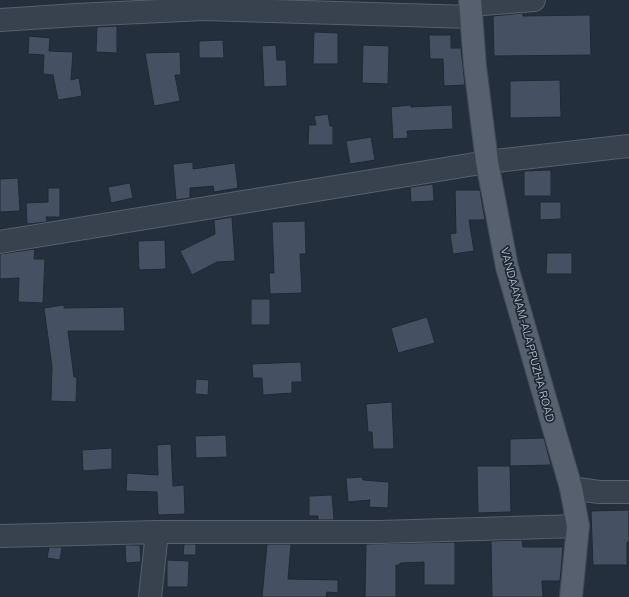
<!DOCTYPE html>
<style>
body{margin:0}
canvas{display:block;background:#242f3e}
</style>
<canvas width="629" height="597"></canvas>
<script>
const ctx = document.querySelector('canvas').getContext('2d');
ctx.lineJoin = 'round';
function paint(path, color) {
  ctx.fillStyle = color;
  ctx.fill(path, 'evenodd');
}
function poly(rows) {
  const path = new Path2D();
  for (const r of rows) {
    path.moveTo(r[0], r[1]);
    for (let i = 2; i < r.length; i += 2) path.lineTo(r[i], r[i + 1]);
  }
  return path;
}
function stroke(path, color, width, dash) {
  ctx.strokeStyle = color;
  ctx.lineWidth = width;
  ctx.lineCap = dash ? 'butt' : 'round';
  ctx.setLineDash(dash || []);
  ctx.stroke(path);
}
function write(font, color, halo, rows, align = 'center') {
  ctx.font = font + ' Mulish,sans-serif';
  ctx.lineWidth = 3.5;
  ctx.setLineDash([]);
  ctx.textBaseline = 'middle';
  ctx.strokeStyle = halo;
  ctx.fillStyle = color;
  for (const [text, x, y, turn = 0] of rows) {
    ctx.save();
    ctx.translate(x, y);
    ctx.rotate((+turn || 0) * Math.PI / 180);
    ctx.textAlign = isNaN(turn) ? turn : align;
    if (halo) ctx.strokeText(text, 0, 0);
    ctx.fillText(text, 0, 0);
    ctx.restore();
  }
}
const building = poly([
 [523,13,523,16,590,15,591,55,494,56,493,16,523,13],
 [117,26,117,53,96,52,97,27,117,26],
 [314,32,338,33,338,64,313,64,314,32],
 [429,35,451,35,451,48,461,48,465,85,444,86,443,59,430,59,429,35],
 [29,36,50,38,49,51,73,52,71,80,79,78,82,96,58,100,53,75,43,74,44,55,28,54,29,36],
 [223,40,224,58,199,58,199,41,223,40],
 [276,45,277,60,286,60,287,86,264,87,262,46,276,45],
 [363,45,389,46,388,84,362,83,363,45],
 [180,52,181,75,175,75,180,101,154,106,145,53,180,52],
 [560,80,561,117,510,118,510,81,560,80],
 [411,105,411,107,452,105,453,129,407,131,408,138,393,139,391,107,411,105],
 [328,114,330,126,333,126,333,145,308,145,309,125,316,125,314,116,328,114],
 [371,137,375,160,350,164,346,141,371,137],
 [193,162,193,169,235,163,238,188,214,192,213,186,190,188,190,198,176,200,173,164,193,162],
 [551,170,551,196,524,196,524,171,551,170],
 [18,178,20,211,0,212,0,179,18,178],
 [130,183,133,198,111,203,108,187,130,183],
 [433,184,434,201,411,202,410,187,433,184],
 [48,188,60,188,60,217,46,217,47,222,27,224,26,203,48,202,48,188],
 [455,190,480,190,485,220,469,220,474,251,453,254,450,234,456,233,455,190],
 [540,202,561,202,561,219,540,220,540,202],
 [232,217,235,261,217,262,192,275,180,251,215,234,214,220,232,217],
 [305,221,306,254,300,254,302,293,270,294,269,273,274,273,272,222,305,221],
 [165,240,166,269,139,270,138,241,165,240],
 [35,249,34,259,45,259,43,303,18,302,19,278,0,279,0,254,35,249],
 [547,253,572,253,572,274,546,274,547,253],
 [251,299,270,299,270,325,251,325,251,299],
 [64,305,64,308,124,307,125,331,68,331,74,377,77,377,76,402,51,401,52,367,44,308,64,305],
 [427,317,435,343,398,353,391,328,427,317],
 [301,362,302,382,292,382,292,393,263,395,262,378,253,378,252,364,301,362],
 [196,379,209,380,208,395,195,394,196,379],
 [392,402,394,449,373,449,372,432,368,432,366,404,392,402],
 [226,435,227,457,196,458,195,436,226,435],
 [544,438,551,465,510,466,510,439,544,438],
 [171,444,173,486,184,485,185,514,158,515,157,492,126,491,127,473,158,475,157,445,171,444],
 [112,448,112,469,83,471,82,450,112,448],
 [477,466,510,466,511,512,478,513,477,466],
 [362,477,363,480,389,482,388,508,369,507,370,500,348,502,346,478,362,477],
 [332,495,334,520,318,520,318,516,309,516,309,496,332,495],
 [629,510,629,542,627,542,627,565,593,565,591,511,629,510],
 [522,540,523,547,563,547,560,581,542,581,543,597,492,597,491,541,522,540],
 [455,542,455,585,424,585,424,562,400,563,400,565,396,565,396,597,365,597,366,544,455,542],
 [184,544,196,544,196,555,183,555,184,544],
 [267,544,291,544,288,579,338,580,338,593,327,592,326,597,262,597,267,544],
 [125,545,140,545,141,562,126,563,125,545],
 [49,547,62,547,60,560,47,558,49,547],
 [167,560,189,561,188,587,167,587,167,560]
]);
paint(building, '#455162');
stroke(building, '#1f2835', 1);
const minor = poly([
 [470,5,534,0],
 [0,20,76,15,204,9,471,17],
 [0,242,487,162,629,146],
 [571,488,599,492,629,492],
 [0,536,157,532,380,532,578,526],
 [150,597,157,532]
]);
const major = poly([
 [470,0,475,66,487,162,507,267,571,488,578,526,571,597]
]);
stroke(minor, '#565f6c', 24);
stroke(major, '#414a57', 24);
stroke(minor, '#38414e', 22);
stroke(major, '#56606e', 22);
write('11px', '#b4bcc9', '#1d2633', [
 ["VANDAANAM-ALAPPUZHA ROAD",527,335,75]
]);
</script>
